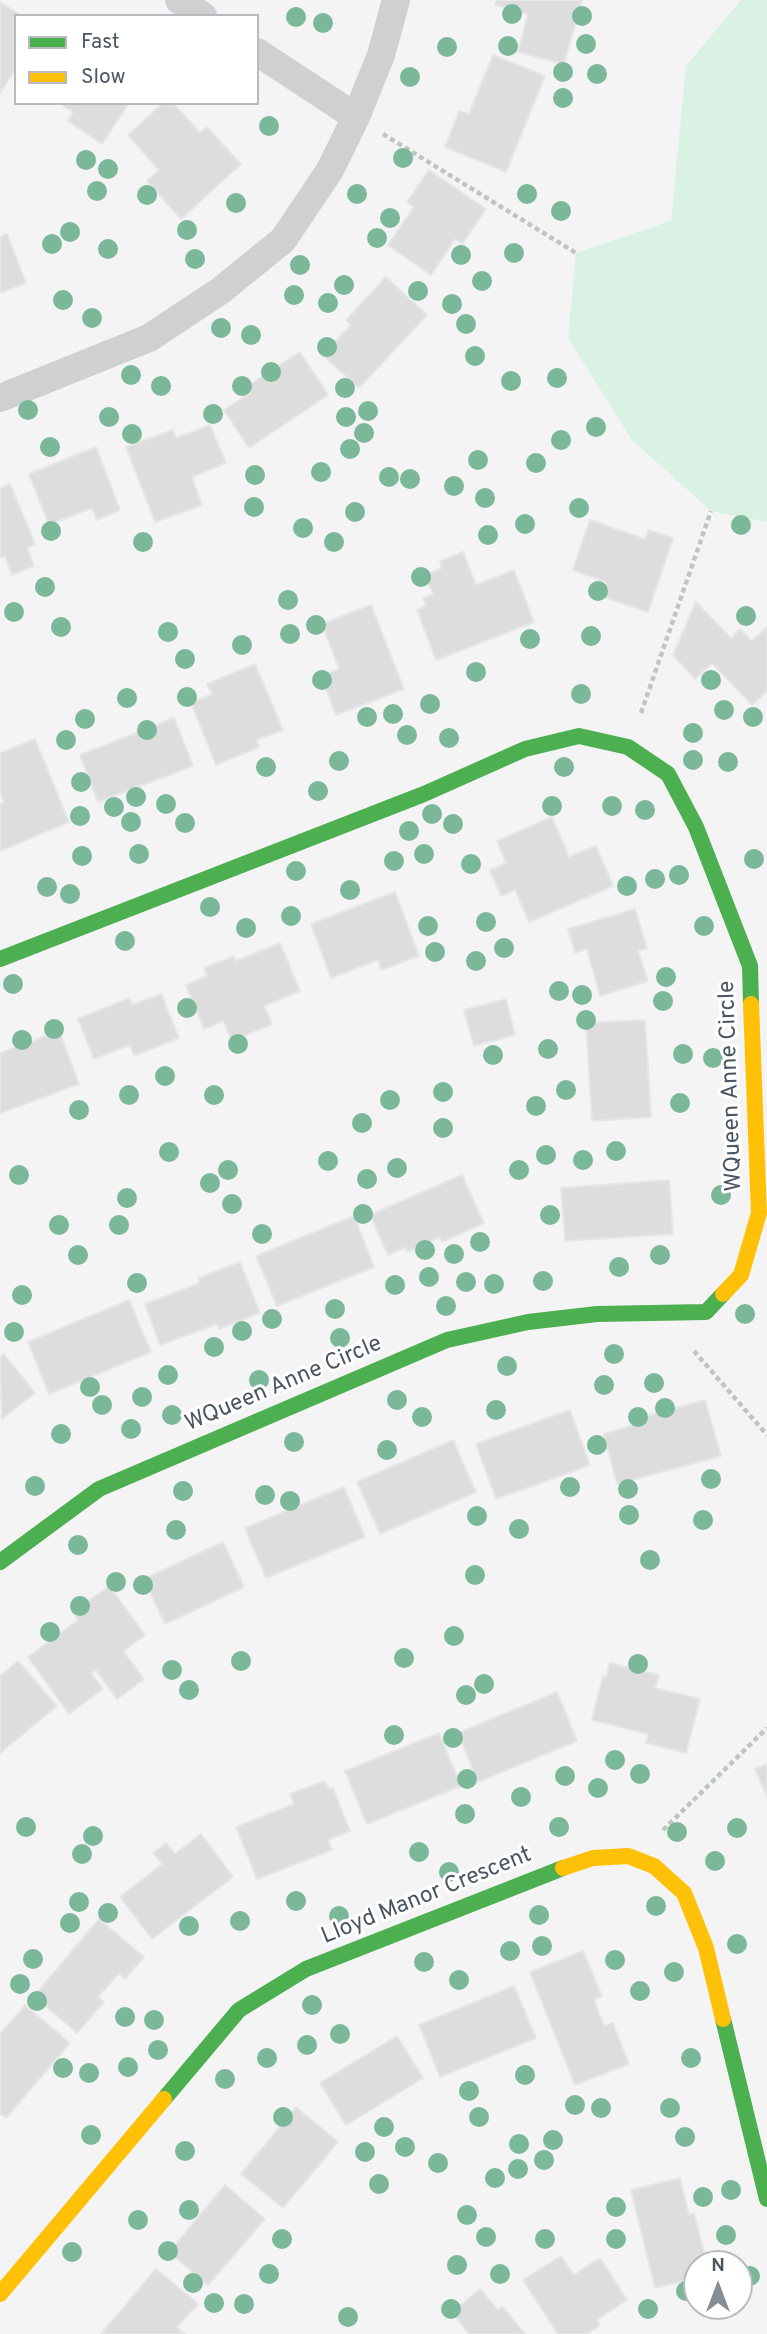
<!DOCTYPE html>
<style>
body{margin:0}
#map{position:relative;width:767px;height:2334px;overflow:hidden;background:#f4f4f4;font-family:Overpass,sans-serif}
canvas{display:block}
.legend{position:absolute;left:14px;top:14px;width:245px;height:91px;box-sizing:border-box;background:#fff;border:2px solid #b7bbc0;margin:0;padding:9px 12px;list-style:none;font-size:21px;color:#4a5661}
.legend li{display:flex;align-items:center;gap:14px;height:35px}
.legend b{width:35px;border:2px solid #b7bbc0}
.north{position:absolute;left:683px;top:2250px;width:70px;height:70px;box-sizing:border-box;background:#fff;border:2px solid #b7bbc0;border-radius:50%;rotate:0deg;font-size:19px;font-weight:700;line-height:28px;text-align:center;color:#4a5661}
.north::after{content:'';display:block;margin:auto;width:24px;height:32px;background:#868d94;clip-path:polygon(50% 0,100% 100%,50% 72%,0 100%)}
</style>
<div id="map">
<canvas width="767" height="2334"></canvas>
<ul class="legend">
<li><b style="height:9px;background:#4caf50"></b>Fast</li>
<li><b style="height:9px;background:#ffc107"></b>Slow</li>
</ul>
<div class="north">N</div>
</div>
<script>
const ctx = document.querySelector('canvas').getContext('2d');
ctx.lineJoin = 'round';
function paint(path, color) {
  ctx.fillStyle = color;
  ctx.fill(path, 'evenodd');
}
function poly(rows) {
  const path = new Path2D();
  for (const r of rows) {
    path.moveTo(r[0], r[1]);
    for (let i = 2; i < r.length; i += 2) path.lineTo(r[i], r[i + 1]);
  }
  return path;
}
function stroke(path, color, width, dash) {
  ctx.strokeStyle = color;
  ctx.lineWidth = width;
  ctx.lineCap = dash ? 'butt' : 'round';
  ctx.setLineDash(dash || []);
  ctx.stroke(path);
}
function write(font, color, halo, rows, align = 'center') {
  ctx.font = font + ' Overpass,sans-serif';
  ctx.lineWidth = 6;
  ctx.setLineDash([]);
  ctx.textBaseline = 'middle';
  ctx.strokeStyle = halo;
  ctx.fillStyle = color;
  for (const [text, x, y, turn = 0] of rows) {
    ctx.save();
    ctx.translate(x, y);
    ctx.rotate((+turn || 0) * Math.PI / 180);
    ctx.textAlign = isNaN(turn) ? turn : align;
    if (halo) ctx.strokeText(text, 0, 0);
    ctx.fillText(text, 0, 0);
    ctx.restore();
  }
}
paint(poly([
 [741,0,767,0,767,522,711,511,632,440,568,338,576,253,671,221,686,66]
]), '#d9f2e3');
const building = poly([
 [497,0,582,0,564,64,518,52,528,14,495,5,497,0],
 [0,2,22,16,16,16,16,68,0,93,0,2],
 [493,55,545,76,506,172,445,147,459,111,469,114,493,55],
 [59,103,129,103,102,144,68,121,73,112,59,103],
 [163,103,173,103,200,133,207,127,241,164,181,219,147,181,159,170,128,135,163,103],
 [429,170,486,209,462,244,455,239,431,275,388,245,414,207,407,202,429,170],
 [7,234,26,283,0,293,0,237,7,234],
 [386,277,427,315,359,388,322,355,351,325,346,320,386,277],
 [300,352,328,395,249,448,224,410,250,393,246,387,300,352],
 [210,425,226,463,192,477,202,505,155,522,126,447,173,430,176,438,210,425],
 [96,447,120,510,97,520,92,508,49,525,29,474,96,447],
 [10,484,35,544,27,548,34,566,12,575,5,556,0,558,0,488,10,484],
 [590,520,645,539,649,530,673,538,648,612,601,596,606,582,573,570,590,520],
 [463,552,476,585,514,570,534,622,436,660,417,610,426,606,423,598,433,595,425,575,442,568,440,561,463,552],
 [696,602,731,638,740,629,752,641,767,627,767,691,752,705,712,663,695,679,673,655,696,602],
 [371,605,404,689,336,715,321,676,339,669,322,624,371,605],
 [255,664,283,730,256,740,259,747,216,765,191,703,212,694,207,684,255,664],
 [174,718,193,766,98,802,80,755,174,718],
 [35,739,69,822,0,851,0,804,4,802,0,792,0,753,35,739],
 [552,817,569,857,596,846,613,886,529,922,515,890,501,896,490,870,506,863,497,841,552,817],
 [395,892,419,956,381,970,378,960,331,978,311,924,395,892],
 [635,909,647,948,638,951,648,981,600,996,587,949,575,953,568,929,635,909],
 [280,943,300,991,264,1006,272,1024,232,1041,223,1021,204,1029,186,985,207,976,204,968,234,956,236,961,280,943],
 [161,994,179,1038,134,1056,130,1045,94,1059,78,1019,130,998,132,1005,161,994],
 [506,999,515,1035,474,1046,464,1010,506,999],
 [645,1020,651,1117,592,1121,586,1023,645,1020],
 [59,1031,79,1084,0,1113,0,1053,59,1031],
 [462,1175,484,1223,442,1242,440,1237,407,1252,406,1247,388,1255,370,1215,462,1175],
 [669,1180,673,1234,565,1241,561,1188,669,1180],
 [354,1216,374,1267,277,1306,256,1256,354,1216],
 [240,1262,260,1313,219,1329,217,1324,160,1345,145,1304,200,1283,198,1278,240,1262],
 [129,1300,151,1352,49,1394,28,1342,129,1300],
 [4,1354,35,1393,2,1419,0,1357,4,1354],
 [705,1400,721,1456,617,1484,604,1434,634,1425,632,1420,705,1400],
 [570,1410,590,1465,496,1499,476,1444,570,1410],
 [453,1440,476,1492,380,1534,357,1482,453,1440],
 [344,1487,365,1537,266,1578,245,1528,344,1487],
 [223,1542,244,1587,165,1624,144,1579,223,1542],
 [109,1586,145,1635,123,1651,144,1679,117,1699,96,1670,91,1673,103,1689,69,1714,28,1657,78,1620,73,1612,109,1586],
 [18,1661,57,1706,0,1753,0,1676,18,1661],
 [610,1663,659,1675,655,1688,700,1699,686,1753,646,1743,648,1734,592,1720,603,1676,606,1677,610,1663],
 [557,1692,577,1741,478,1782,458,1733,557,1692],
 [439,1733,461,1786,367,1824,345,1771,439,1733],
 [767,1764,767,1797,755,1769,767,1764],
 [325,1781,329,1789,333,1788,350,1831,328,1840,332,1850,257,1879,236,1827,294,1804,290,1794,325,1781],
 [201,1834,233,1877,152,1939,120,1897,162,1864,153,1853,166,1843,175,1854,201,1834],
 [99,1919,144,1957,125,1979,119,1973,98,1997,104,2002,77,2033,34,1996,99,1919],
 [583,1951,602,1996,594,2000,604,2026,613,2023,629,2064,575,2085,530,1972,583,1951],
 [514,1986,536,2038,440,2077,419,2025,514,1986],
 [25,2005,70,2043,6,2118,0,2114,0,2034,25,2005],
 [397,2036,423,2078,346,2125,320,2083,397,2036],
 [296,2107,338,2142,283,2208,241,2174,296,2107],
 [680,2178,689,2215,694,2213,707,2264,697,2264,697,2278,655,2288,631,2190,680,2178],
 [225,2185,265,2219,208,2285,169,2252,225,2185],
 [561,2256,574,2275,600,2258,627,2300,597,2320,600,2325,587,2334,558,2334,523,2280,561,2256],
 [156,2269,198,2304,177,2327,185,2334,101,2334,156,2269],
 [480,2289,498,2310,502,2306,525,2334,469,2334,452,2312,480,2289]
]);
paint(building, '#ddddde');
stroke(building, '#e5e6e7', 2);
stroke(poly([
 [383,134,576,253],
 [641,713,711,511],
 [694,1351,767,1435],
 [663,1830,767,1728]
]), '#bcc7c4', 4.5, [5, 3.5]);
stroke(poly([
 [179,0,203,16],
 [257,52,356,117],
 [0,398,149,338,220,291,283,240,330,170,356,117,381,55,396,0]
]), '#ced0d2', 28);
stroke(poly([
 [0,959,424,794,525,749,579,736,628,747,668,774,696,827,750,966,751,1004],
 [0,1562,99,1489,447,1340,528,1322,597,1314,706,1312,723,1294],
 [723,2019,767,2199],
 [164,2099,239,2010,306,1969,563,1868]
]), '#4caf50', 16);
stroke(poly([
 [723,1294,741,1275,759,1213,751,1004],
 [563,1868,593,1858,628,1856,654,1866,684,1893,706,1948,723,2019],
 [0,2294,164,2099]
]), '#ffc107', 16);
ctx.fillStyle = '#7ab899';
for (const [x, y] of [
 [512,14],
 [582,16],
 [296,17],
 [323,23],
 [586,44],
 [508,46],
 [447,47],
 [563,72],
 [597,74],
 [410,77],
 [563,98],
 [269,126],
 [403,158],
 [86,160],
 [108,169],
 [97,191],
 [357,194],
 [527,194],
 [147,195],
 [236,203],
 [561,211],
 [390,218],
 [187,230],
 [70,232],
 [377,238],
 [52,244],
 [108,249],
 [514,253],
 [461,255],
 [195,259],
 [300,265],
 [482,281],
 [344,285],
 [418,291],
 [294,295],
 [63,300],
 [328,303],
 [452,304],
 [92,318],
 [466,324],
 [221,328],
 [251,335],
 [327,347],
 [475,356],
 [271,372],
 [131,375],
 [557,378],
 [511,381],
 [161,386],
 [242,386],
 [345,388],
 [28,410],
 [368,411],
 [213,414],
 [109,417],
 [346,417],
 [596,427],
 [364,433],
 [132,434],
 [561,440],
 [50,447],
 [350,449],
 [478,460],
 [536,463],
 [321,472],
 [255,475],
 [389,477],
 [410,479],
 [454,486],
 [485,498],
 [254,507],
 [579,508],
 [355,512],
 [525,524],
 [741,525],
 [303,528],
 [51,531],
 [488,535],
 [143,542],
 [334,542],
 [421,577],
 [45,587],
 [598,591],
 [288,600],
 [14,612],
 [746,616],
 [316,625],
 [61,627],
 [168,632],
 [290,634],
 [591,636],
 [530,639],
 [242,645],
 [185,659],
 [476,672],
 [322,680],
 [711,680],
 [581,694],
 [187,697],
 [127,698],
 [430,704],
 [724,710],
 [393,714],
 [367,717],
 [753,717],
 [85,719],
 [147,730],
 [693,733],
 [407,735],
 [449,738],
 [66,740],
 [693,760],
 [339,761],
 [728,762],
 [266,767],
 [564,767],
 [81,782],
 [318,791],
 [136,797],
 [166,804],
 [552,806],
 [612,806],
 [114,807],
 [645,810],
 [432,814],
 [80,816],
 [131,822],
 [185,823],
 [453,824],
 [409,831],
 [139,854],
 [424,854],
 [82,856],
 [754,859],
 [394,861],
 [471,864],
 [296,871],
 [679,875],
 [655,879],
 [627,886],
 [47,887],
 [350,890],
 [70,894],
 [210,907],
 [291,916],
 [486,922],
 [428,926],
 [704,926],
 [246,928],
 [125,941],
 [504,948],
 [435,952],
 [476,961],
 [666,977],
 [13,984],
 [559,991],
 [582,995],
 [663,1001],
 [187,1008],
 [586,1020],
 [54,1029],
 [22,1040],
 [238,1044],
 [548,1049],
 [683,1054],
 [493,1055],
 [713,1058],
 [165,1076],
 [566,1090],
 [443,1092],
 [129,1095],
 [214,1095],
 [390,1100],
 [680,1103],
 [536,1106],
 [79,1110],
 [362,1123],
 [443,1128],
 [616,1151],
 [169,1152],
 [546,1155],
 [583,1160],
 [328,1161],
 [397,1168],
 [228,1170],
 [519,1170],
 [19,1175],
 [367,1179],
 [210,1183],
 [721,1195],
 [127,1198],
 [232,1204],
 [363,1214],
 [550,1215],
 [59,1225],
 [119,1225],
 [262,1234],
 [480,1242],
 [425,1250],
 [454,1254],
 [78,1255],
 [660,1255],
 [619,1267],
 [429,1277],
 [543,1281],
 [466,1282],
 [137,1283],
 [494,1284],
 [395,1285],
 [22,1295],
 [446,1306],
 [335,1309],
 [745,1314],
 [272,1319],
 [242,1331],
 [14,1332],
 [340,1338],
 [214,1347],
 [614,1354],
 [507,1366],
 [168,1375],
 [259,1380],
 [654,1383],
 [604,1385],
 [90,1387],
 [142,1397],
 [397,1400],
 [102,1405],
 [665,1408],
 [496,1410],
 [172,1415],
 [422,1417],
 [638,1417],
 [131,1429],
 [61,1434],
 [294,1442],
 [597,1445],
 [387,1450],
 [711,1479],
 [35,1486],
 [570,1487],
 [628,1489],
 [183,1491],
 [265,1495],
 [290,1501],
 [629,1515],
 [477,1516],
 [703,1520],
 [519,1529],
 [176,1530],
 [78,1545],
 [650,1560],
 [475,1575],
 [116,1582],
 [143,1585],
 [80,1606],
 [50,1632],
 [454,1636],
 [404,1658],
 [241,1661],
 [638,1664],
 [172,1670],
 [484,1684],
 [189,1690],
 [466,1695],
 [394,1735],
 [453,1738],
 [615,1760],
 [640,1774],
 [565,1776],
 [467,1779],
 [598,1788],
 [521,1797],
 [465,1814],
 [26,1827],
 [559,1827],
 [737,1828],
 [677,1832],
 [93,1836],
 [419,1852],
 [82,1854],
 [715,1861],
 [449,1872],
 [296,1901],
 [79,1902],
 [656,1906],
 [108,1913],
 [539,1915],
 [339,1916],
 [240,1921],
 [70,1923],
 [189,1926],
 [737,1944],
 [542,1946],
 [510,1951],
 [33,1959],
 [615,1960],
 [424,1962],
 [674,1972],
 [459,1980],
 [20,1984],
 [640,1991],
 [37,2001],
 [312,2005],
 [125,2017],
 [154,2020],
 [340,2034],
 [307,2045],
 [158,2050],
 [267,2058],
 [691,2058],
 [128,2067],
 [63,2068],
 [89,2073],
 [525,2075],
 [225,2079],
 [469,2091],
 [575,2105],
 [601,2108],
 [670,2108],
 [283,2117],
 [479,2117],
 [384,2127],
 [91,2135],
 [685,2137],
 [553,2140],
 [519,2144],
 [405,2147],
 [185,2151],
 [365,2152],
 [544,2160],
 [438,2163],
 [518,2169],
 [495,2178],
 [379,2184],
 [731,2190],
 [703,2197],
 [616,2207],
 [189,2210],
 [467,2215],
 [138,2220],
 [726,2235],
 [486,2237],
 [282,2239],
 [545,2239],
 [616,2239],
 [168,2251],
 [72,2252],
 [457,2265],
 [269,2274],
 [500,2274],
 [750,2276],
 [193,2283],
 [686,2291],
 [214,2303],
 [244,2304],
 [451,2309],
 [648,2309],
 [348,2317]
]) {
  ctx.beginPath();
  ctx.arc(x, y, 10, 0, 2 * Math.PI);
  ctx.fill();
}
write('23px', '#4a5661', '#fff', [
 ["WQueen Anne Circle",732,1086,-92],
 ["WQueen Anne Circle",284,1385,-23],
 ["Lloyd Manor Crescent",427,1897,-22]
]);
</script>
